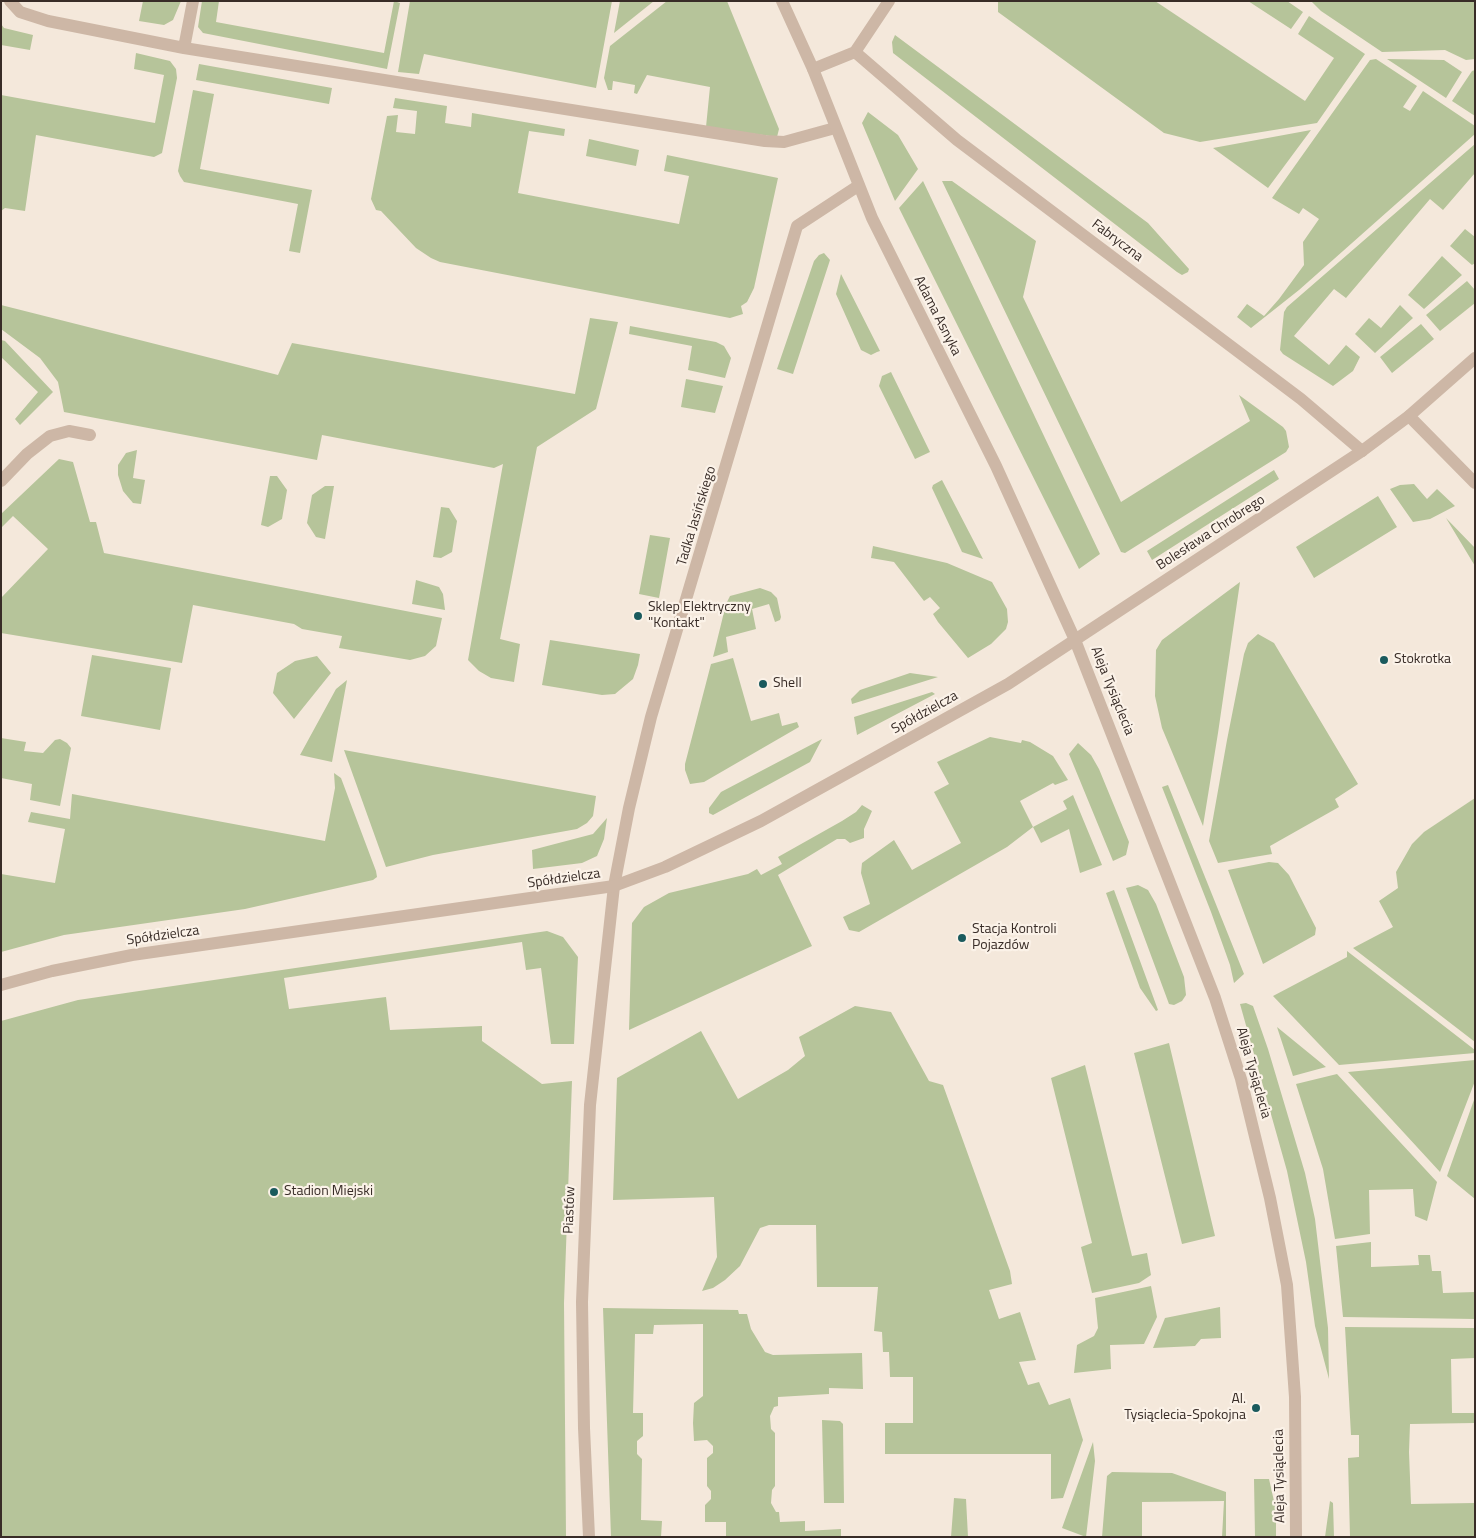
<!DOCTYPE html>
<meta charset="utf-8">
<style>
body{margin:0}
#map{position:relative;width:1476px;height:1538px;overflow:hidden;background:#f4e8db;font-family:"Titillium Web",sans-serif}
canvas{display:block}
.frame{position:absolute;inset:0;border:2px solid #382c27;pointer-events:none}
</style>
<div id="map">
<canvas width="1476" height="1538"></canvas>
<div class="frame"></div>
</div>
<script>
const ctx = document.querySelector('canvas').getContext('2d');
ctx.lineJoin = 'round';
function paint(path, color) {
  ctx.fillStyle = color;
  ctx.fill(path, 'evenodd');
}
function poly(rows) {
  const path = new Path2D();
  for (const r of rows) {
    path.moveTo(r[0], r[1]);
    for (let i = 2; i < r.length; i += 2) path.lineTo(r[i], r[i + 1]);
  }
  return path;
}
function stroke(path, color, width, dash) {
  ctx.strokeStyle = color;
  ctx.lineWidth = width;
  ctx.lineCap = dash ? 'butt' : 'round';
  ctx.setLineDash(dash || []);
  ctx.stroke(path);
}
function write(font, color, halo, rows, align = 'center') {
  ctx.font = font + ' "Titillium Web",sans-serif';
  ctx.lineWidth = 4.5;
  ctx.setLineDash([]);
  ctx.textBaseline = 'middle';
  ctx.strokeStyle = halo;
  ctx.fillStyle = color;
  for (const [text, x, y, turn = 0] of rows) {
    ctx.save();
    ctx.translate(x, y);
    ctx.rotate((+turn || 0) * Math.PI / 180);
    ctx.textAlign = isNaN(turn) ? turn : align;
    if (halo) ctx.strokeText(text, 0, 0);
    ctx.fillText(text, 0, 0);
    ctx.restore();
  }
}
paint(poly([
 [143,1,181,1,173,20,164,25,139,21],
 [202,1,219,1,216,22,384,53,394,1,400,3,387,69,203,33,198,27],
 [410,1,612,1,596,88,424,54,419,74,398,72],
 [620,1,654,1,614,33],
 [667,1,727,1,779,129,777,137,706,127,710,87,647,75,637,94,634,93,635,85,613,81,612,90,608,90,604,78,610,46],
 [998,1,1155,1,1305,101,1334,58,1298,34,1309,16,1365,54,1317,123,1200,142,1164,133,998,12],
 [1248,1,1287,1,1303,12,1291,29],
 [1311,1,1475,1,1475,59,1466,60,1445,50,1382,52,1321,11],
 [1,24,4,28,33,35,30,50,1,45],
 [895,35,1148,223,1189,269,1188,272,1182,275,1177,272,893,53,892,42],
 [136,53,170,61,176,69,177,78,162,153,154,157,36,135,25,211,5,208,1,211,1,95,155,123,164,75,134,69],
 [1376,59,1417,86,1403,107,1410,111,1423,91,1475,126,1475,134,1299,290,1251,328,1237,317,1247,304,1264,316,1279,299,1304,265,1303,242,1319,219,1303,208,1299,214,1272,198,1370,60],
 [1387,59,1444,60,1462,72,1446,98],
 [199,64,332,88,329,104,196,80],
 [1475,70,1475,116,1452,101,1472,71],
 [193,90,214,94,200,169,312,190,300,253,289,251,298,204,184,182,180,176,178,171],
 [395,98,447,106,445,123,471,127,472,113,565,129,564,136,529,131,518,193,679,224,689,176,664,171,667,155,778,178,754,288,747,302,741,306,743,314,730,318,440,262,431,258,416,248,381,211,376,210,371,199,387,116,398,115,396,132,415,134,417,111,393,108],
 [868,112,898,135,918,169,895,201,862,123],
 [1311,130,1268,188,1213,148],
 [589,139,639,150,636,166,586,156],
 [1475,144,1475,173,1443,210,1430,199,1346,298,1334,289,1294,336,1329,365,1346,345,1360,357,1353,371,1333,386,1283,354,1280,350,1284,312,1287,307],
 [923,181,1100,554,1079,569,899,208],
 [942,181,952,181,1036,241,1023,297,1121,502,1250,421,1239,395,1283,427,1286,431,1289,447,1286,452,1125,553,1121,552],
 [1465,229,1475,237,1475,263,1472,265,1450,246],
 [824,253,830,260,793,374,777,369,814,261,819,255],
 [1442,256,1462,275,1424,309,1408,295],
 [841,274,880,351,877,352,871,355,861,350,836,294],
 [1467,281,1475,290,1475,303,1440,331,1426,315],
 [1,305,278,375,292,343,575,394,590,318,618,322,596,409,537,447,500,639,520,644,514,682,491,678,479,671,468,660,503,464,494,468,322,435,317,460,64,412,58,382,40,358,1,329],
 [1400,305,1413,318,1375,353,1355,334,1369,318,1381,328],
 [1421,324,1434,339,1392,373,1380,357],
 [630,326,716,342,724,346,731,358,725,378,688,370,692,346,629,334],
 [1,340,5,341,53,392,20,425,15,419,38,392,1,357],
 [891,372,930,452,915,459,879,386,882,376],
 [686,379,723,386,715,413,681,407],
 [137,450,133,478,145,480,141,504,133,503,123,491,118,475,118,465,126,453],
 [59,459,73,462,90,522,96,522,104,553,442,618,436,646,425,656,410,660,339,648,342,636,302,629,294,624,193,605,182,663,1,633,1,598,48,549,13,516,1,528,1,514],
 [1274,470,1279,479,1152,560,1147,551],
 [270,476,277,476,287,490,282,519,268,527,261,525],
 [942,480,983,559,962,552,932,488,933,485],
 [1414,484,1427,499,1437,489,1455,506,1430,519,1413,522,1390,489,1400,485],
 [325,486,334,486,325,539,316,537,307,523,312,495],
 [1378,496,1397,527,1314,578,1296,547],
 [441,507,449,508,457,521,452,552,441,558,433,557],
 [1446,518,1475,548,1475,566],
 [650,535,670,538,659,598,639,594],
 [873,546,947,563,992,582,1007,609,1008,622,1006,629,991,644,968,658,938,622,933,614,940,608,930,597,924,601,894,562,871,558],
 [416,580,439,587,443,594,445,610,412,604],
 [1240,582,1218,733,1203,826,1162,728,1155,696,1156,650,1162,640],
 [760,588,771,592,777,598,781,617,780,620,775,622,769,604,752,609,756,629,726,637,728,652,713,657,726,604,730,596],
 [1258,634,1274,643,1358,784,1335,799,1339,807,1270,846,1272,854,1218,863,1209,841,1227,740,1244,654,1248,643],
 [550,640,640,654,638,665,633,679,615,694,602,695,542,685],
 [92,655,171,668,160,730,81,716],
 [317,656,331,673,294,719,273,693,277,673,295,661],
 [733,658,751,721,779,713,782,726,797,722,799,727,704,782,690,784,685,770,685,764,711,664],
 [910,673,938,677,852,704,851,699,860,690],
 [347,680,332,762,300,755,336,689],
 [932,692,935,694,857,735,854,717],
 [990,737,1021,743,1022,740,1030,742,1053,756,1068,780,1055,785,1053,783,1020,801,1033,827,1067,809,1063,801,1073,795,1102,865,1080,873,1069,829,1041,843,1033,827,1007,847,859,932,849,930,843,917,870,904,861,873,862,863,894,840,912,870,961,843,934,792,949,784,937,762],
 [1,738,26,742,24,751,43,753,55,740,60,739,67,743,71,748,60,806,30,800,32,784,1,778],
 [822,739,810,762,713,815,709,813,709,808,721,792],
 [1078,743,1091,755,1099,769,1129,842,1126,855,1113,861,1069,754],
 [344,750,596,796,593,816,587,823,577,829,433,855,386,867],
 [334,773,341,778,376,871,377,877,373,880,245,909,64,935,1,952,1,874,55,883,65,829,28,822,31,812,70,819,72,794,325,841,335,788],
 [1168,785,1244,974,1234,983,1230,965,1211,912,1162,787],
 [1475,798,1475,1042,1353,948,1393,927,1379,901,1398,888,1396,872,1412,844,1424,832],
 [862,805,872,811,864,829,864,838,850,843,845,839,837,839,778,875,812,946,629,1030,632,923,644,907,669,893,748,874,757,869,761,875,782,864,778,857,842,821,856,812],
 [607,818,604,839,597,856,582,863,533,869,532,850,593,834],
 [1269,862,1278,863,1289,875,1316,928,1315,935,1263,964,1228,870],
 [1138,885,1148,890,1156,904,1184,977,1186,995,1182,1001,1174,1005,1169,1004,1126,888],
 [1114,890,1158,1010,1156,1011,1140,988,1106,893],
 [547,931,563,937,578,957,574,1044,551,1044,541,968,526,970,522,942,284,978,289,1009,386,997,390,1030,482,1026,482,1041,542,1084,572,1081,564,1303,566,1537,1,1537,1,1021,78,1000],
 [1347,951,1475,1050,1475,1053,1339,1065,1273,996,1347,957],
 [1246,1003,1253,1006,1268,1049,1305,1173,1315,1219,1328,1328,1329,1379,1315,1326,1306,1262,1287,1171,1240,1004],
 [855,1006,891,1012,929,1081,943,1085,1010,1271,1012,1284,989,1290,999,1319,1020,1312,1036,1360,1019,1362,1028,1385,1039,1382,1049,1405,1070,1398,1083,1440,1063,1498,1051,1499,1051,1454,885,1454,885,1423,913,1423,913,1377,890,1377,889,1352,883,1352,882,1332,874,1331,878,1287,817,1287,816,1225,769,1225,760,1228,740,1266,725,1280,713,1288,702,1291,717,1257,714,1197,613,1200,617,1078,701,1031,738,1099,788,1070,805,1056,799,1037],
 [1277,1027,1326,1067,1293,1076],
 [1169,1043,1215,1236,1182,1244,1134,1053],
 [1475,1060,1475,1081,1440,1172,1348,1072],
 [1085,1065,1132,1256,1147,1253,1151,1275,1139,1283,1092,1293,1081,1247,1092,1243,1051,1078],
 [1337,1074,1437,1182,1427,1221,1415,1216,1413,1189,1369,1190,1370,1234,1335,1239,1323,1169,1296,1084],
 [1475,1097,1475,1199,1447,1176],
 [1371,1242,1371,1267,1419,1265,1418,1255,1430,1255,1432,1271,1441,1271,1443,1293,1475,1292,1475,1319,1343,1317,1336,1246],
 [1151,1286,1157,1317,1144,1344,1110,1345,1111,1369,1074,1373,1077,1345,1094,1336,1098,1328,1095,1298],
 [1220,1307,1221,1338,1201,1339,1195,1346,1153,1348,1165,1318],
 [603,1308,738,1310,739,1314,747,1314,751,1329,765,1352,773,1355,862,1353,863,1389,829,1388,829,1394,778,1397,778,1406,774,1407,770,1416,771,1429,775,1433,775,1486,772,1490,771,1503,776,1512,779,1512,780,1522,805,1521,805,1531,841,1529,841,1537,726,1537,726,1522,705,1522,705,1505,711,1499,711,1491,707,1486,707,1458,713,1453,713,1446,707,1440,694,1441,693,1423,694,1403,703,1396,703,1324,654,1325,653,1334,635,1334,633,1413,643,1413,643,1436,637,1441,637,1454,642,1459,641,1520,662,1521,661,1537,611,1537],
 [1345,1327,1475,1328,1475,1358,1451,1359,1452,1413,1475,1413,1475,1423,1410,1424,1409,1452,1411,1504,1475,1503,1475,1537,1350,1537,1348,1458,1359,1457,1359,1435,1351,1435],
 [822,1420,840,1421,843,1424,844,1503,824,1503],
 [1093,1442,1095,1461,1086,1537,1062,1528],
 [1112,1472,1172,1473,1226,1492,1226,1537,1222,1537,1224,1501,1142,1502,1142,1537,1102,1537,1107,1476],
 [1254,1479,1269,1479,1276,1510,1276,1537,1255,1537],
 [954,1498,966,1499,968,1537,951,1537],
 [1330,1501,1333,1503,1334,1537,1325,1537]
]), '#b6c49a');
stroke(poly([
 [10,1,20,12,48,21,184,48,765,141,784,142,835,128],
 [184,48,193,1],
 [855,52,957,140,1301,399,1362,451],
 [813,69,855,52,889,1],
 [1409,416,1475,483],
 [1,481,27,454,50,436,69,431,90,435],
 [589,1537,584,1428,582,1302,590,1105,614,886,629,808,651,717,797,226,858,186]
]), '#cdb7a6', 12);
stroke(poly([
 [782,1,813,69,872,218,996,466,1075,640,1215,998,1241,1079,1270,1198,1287,1285,1295,1397,1296,1537],
 [1,985,52,971,132,955,614,886,665,867,761,821,1008,684,1362,451,1409,416,1475,358]
]), '#cdb7a6', 12);
for (const [x, y, r, color] of [
 [638,616,5,"#1a5a5d"],
 [1384,660,5,"#1a5a5d"],
 [763,684,5,"#1a5a5d"],
 [962,938,5,"#1a5a5d"],
 [274,1192,5,"#1a5a5d"],
 [1256,1408,5,"#1a5a5d"]
]) {
  const dot = new Path2D();
  dot.arc(x, y, r, 0, 2 * Math.PI);
  ctx.fillStyle = color;
  ctx.fill(dot);
  stroke(dot, '#fbf2e8', 2);
}
write('14px', '#382c27', '#fbf2e8', [
 ["Fabryczna",1117,241,37],
 ["Adama Asnyka",937,316,63],
 ["Tadka Jasińskiego",697,516,-73],
 ["Bolesława Chrobrego",1211,533,-33],
 ["Aleja Tysiąclecia",1112,691,68],
 ["Spółdzielcza",925,713,-29],
 ["Spółdzielcza",564,879,-8],
 ["Spółdzielcza",163,936,-8],
 ["Aleja Tysiąclecia",1253,1073,74],
 ["Piastów",570,1210,-88],
 ["Aleja Tysiąclecia",1280,1476,-91]
]);
write('14px', '#382c27', '#fbf2e8', [
 ["Sklep Elektryczny",648,608],
 ["\"Kontakt\"",648,624],
 ["Stokrotka",1394,660],
 ["Shell",773,684],
 ["Stacja Kontroli",972,930],
 ["Pojazdów",972,946],
 ["Stadion Miejski",284,1192],
 ["Al.",1246,1400,"right"],
 ["Tysiąclecia-Spokojna",1246,1416,"right"]
], 'left');
</script>
